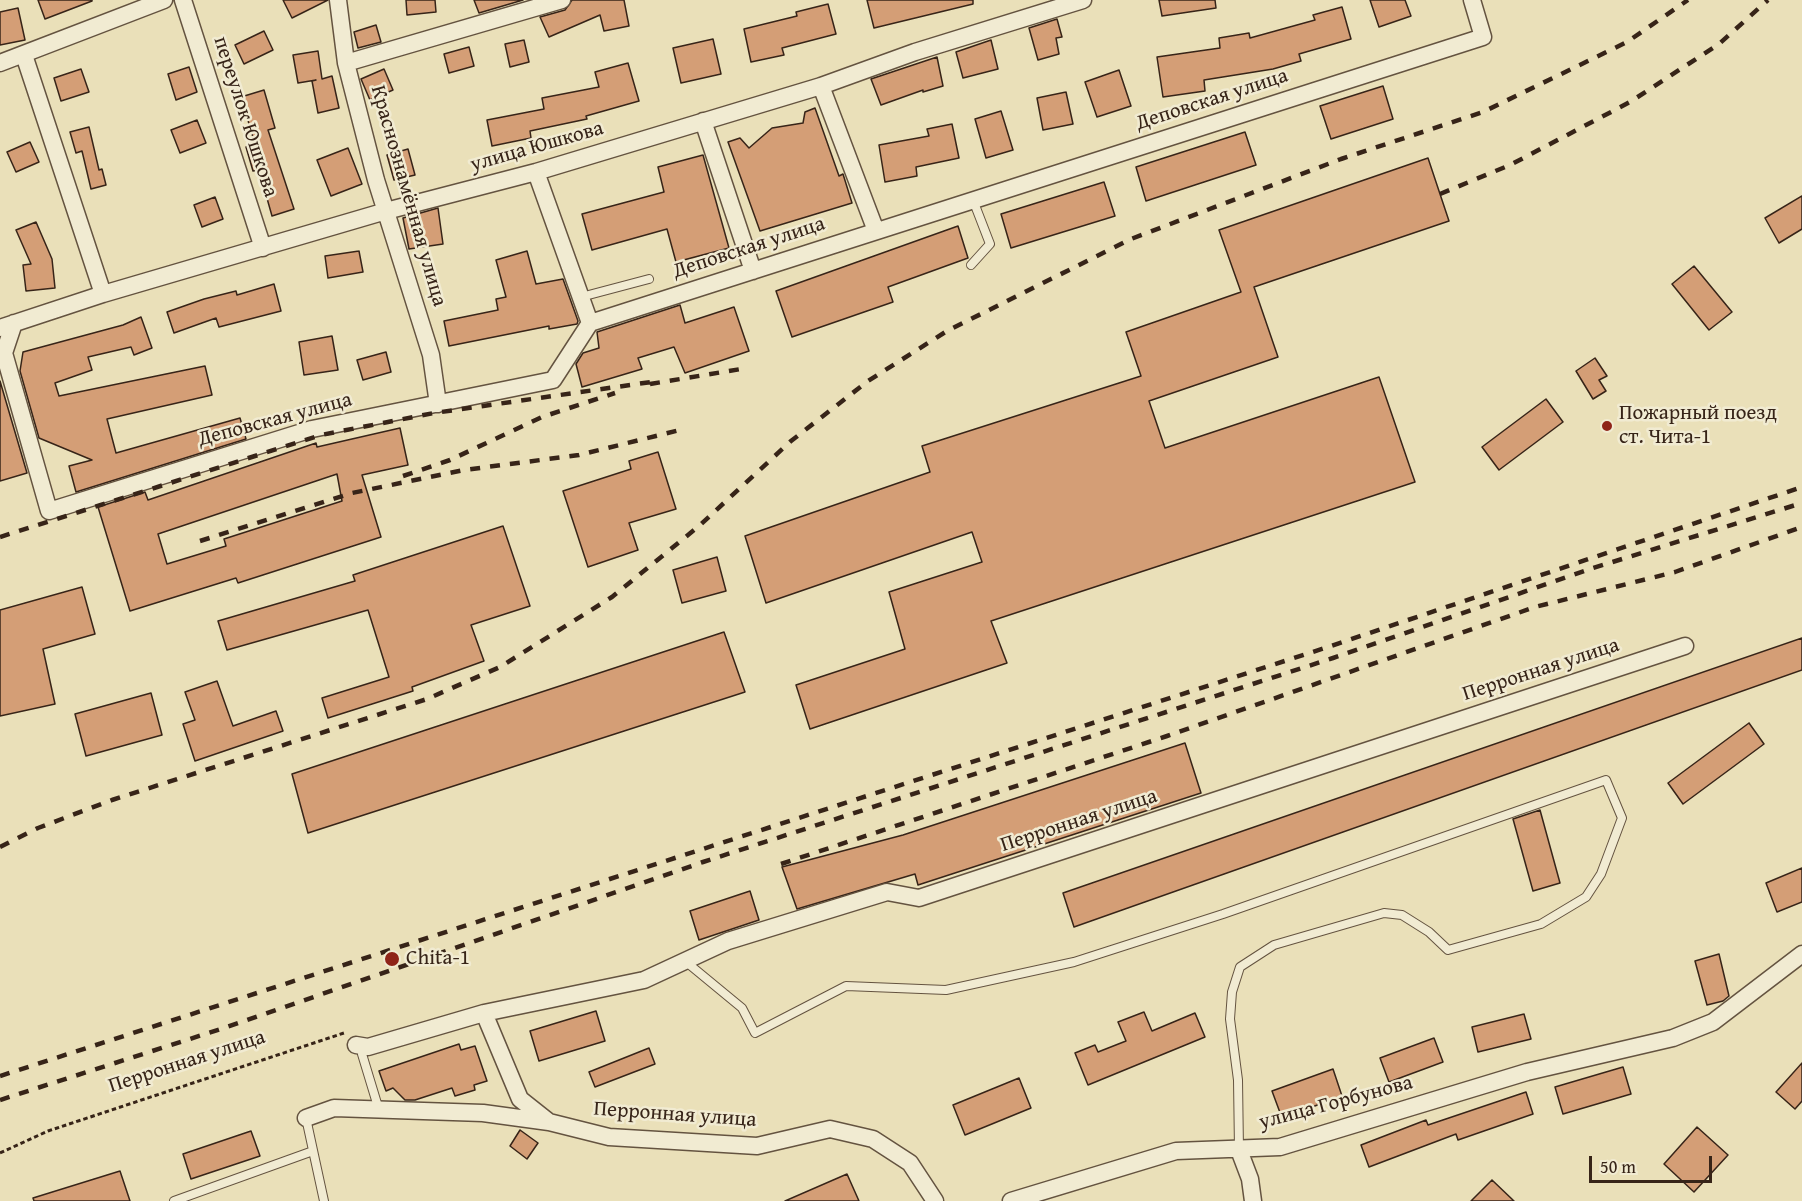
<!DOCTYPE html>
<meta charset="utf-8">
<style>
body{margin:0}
#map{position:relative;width:1802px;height:1201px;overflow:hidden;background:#eae0b9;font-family:"Gentium Book Plus",serif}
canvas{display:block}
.scale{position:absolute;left:1589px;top:1156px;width:123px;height:27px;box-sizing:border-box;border:3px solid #372418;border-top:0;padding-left:8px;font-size:18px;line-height:21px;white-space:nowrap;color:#372418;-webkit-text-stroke:4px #f1ebd2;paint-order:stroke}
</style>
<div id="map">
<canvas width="1802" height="1201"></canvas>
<div class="scale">50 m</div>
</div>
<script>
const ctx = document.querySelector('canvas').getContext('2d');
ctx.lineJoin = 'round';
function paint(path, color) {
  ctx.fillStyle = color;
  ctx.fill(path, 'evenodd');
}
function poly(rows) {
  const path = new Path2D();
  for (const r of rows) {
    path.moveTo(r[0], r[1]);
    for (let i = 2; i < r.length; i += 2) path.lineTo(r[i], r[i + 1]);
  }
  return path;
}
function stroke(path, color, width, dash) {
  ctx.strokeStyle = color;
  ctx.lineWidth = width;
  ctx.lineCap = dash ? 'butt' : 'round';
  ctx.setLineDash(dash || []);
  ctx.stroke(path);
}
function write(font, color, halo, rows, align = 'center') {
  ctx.font = font + ' "Gentium Book Plus",serif';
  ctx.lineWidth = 5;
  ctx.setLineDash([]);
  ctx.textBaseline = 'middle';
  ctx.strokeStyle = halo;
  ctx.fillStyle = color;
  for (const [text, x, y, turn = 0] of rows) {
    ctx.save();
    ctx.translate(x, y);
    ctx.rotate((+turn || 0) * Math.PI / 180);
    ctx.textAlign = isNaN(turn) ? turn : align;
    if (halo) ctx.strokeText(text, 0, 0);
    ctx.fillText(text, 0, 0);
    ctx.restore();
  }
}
const building = poly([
 [38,0,92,0,92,1,45,19,38,0],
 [283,0,328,0,292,18,283,0],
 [406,0,435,0,436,12,407,15,406,0],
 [474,0,523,0,479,13,474,0],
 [572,0,624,0,629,26,604,31,600,15,549,37,540,17,565,10,572,0],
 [867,0,973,0,973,4,874,28,867,0],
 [1159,0,1215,0,1216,8,1162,16,1159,0],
 [1370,0,1405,0,1411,16,1379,27,1370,0],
 [828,4,836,34,782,48,784,55,751,62,744,29,797,16,796,12,828,4],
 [1342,7,1351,39,1299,54,1301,61,1273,69,1204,80,1205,91,1163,97,1157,57,1220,48,1219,38,1249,33,1250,38,1315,20,1313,15,1342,7],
 [18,8,25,40,0,45,0,12,18,8],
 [1057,19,1062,37,1056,38,1059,54,1038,60,1029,28,1057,19],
 [376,25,381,42,358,48,354,32,376,25],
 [264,31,273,50,244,64,235,45,264,31],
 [713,39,721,74,681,83,673,48,713,39],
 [524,40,529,62,510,67,505,44,524,40],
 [991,40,998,69,963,78,956,52,991,40],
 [469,47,474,66,449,73,444,54,469,47],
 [318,51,322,79,332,76,339,108,318,113,312,81,316,80,298,83,293,55,318,51],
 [937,57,943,86,923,92,923,90,881,105,871,79,937,57],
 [628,63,639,101,586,116,587,119,530,131,531,138,492,146,487,120,544,109,542,98,599,87,595,72,628,63],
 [189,67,197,92,176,100,168,74,189,67],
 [81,69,89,92,61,101,54,78,81,69],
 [384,69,393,90,370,100,361,79,384,69],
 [1119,70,1131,106,1097,117,1085,82,1119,70],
 [1383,86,1393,119,1331,139,1320,106,1383,86],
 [264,90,275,128,268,130,294,209,272,216,259,170,253,171,246,147,255,144,241,97,264,90],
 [1066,92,1073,124,1043,130,1037,98,1066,92],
 [815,108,839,176,843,174,852,203,760,231,728,142,740,138,749,148,772,128,803,123,805,112,815,108],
 [1001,111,1013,150,986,158,975,119,1001,111],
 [197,120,206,143,180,153,171,130,197,120],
 [952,124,959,158,916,167,917,176,885,182,879,145,929,136,927,129,952,124],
 [89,127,99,170,102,169,106,185,91,189,82,151,76,153,70,132,89,127],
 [1245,132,1256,165,1146,201,1136,167,1245,132],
 [30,142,39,162,16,172,7,152,30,142],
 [348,148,362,184,331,196,317,160,348,148],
 [408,149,415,175,394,180,387,155,408,149],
 [703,155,729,248,676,262,667,229,592,250,582,214,664,192,658,167,703,155],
 [1428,158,1449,221,1254,287,1278,357,1149,401,1165,448,1379,377,1415,482,991,621,1007,663,810,729,796,685,905,649,889,592,982,562,972,532,766,603,745,536,930,472,922,446,1141,376,1126,332,1241,292,1219,230,1428,158],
 [1104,182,1115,216,1011,248,1001,214,1104,182],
 [1802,196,1802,229,1779,243,1765,218,1802,196],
 [215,197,223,219,202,227,194,205,215,197],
 [438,208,443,244,409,249,403,218,438,208],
 [36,222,52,259,55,288,26,291,23,265,31,264,16,230,36,222],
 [958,226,968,258,888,287,893,302,792,337,776,291,958,226],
 [359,251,363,272,328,278,325,256,359,251],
 [527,251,536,284,563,279,578,321,577,324,549,329,549,326,449,346,444,321,498,310,496,299,506,297,496,260,527,251],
 [1694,266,1732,312,1709,330,1672,284,1694,266],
 [274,284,281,311,219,327,216,318,174,333,167,312,204,299,236,291,237,295,274,284],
 [680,305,685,323,734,307,749,351,685,373,674,347,638,358,642,369,582,387,576,364,583,353,599,348,597,332,680,305],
 [141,317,152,348,134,355,131,347,88,357,92,370,55,383,59,396,205,366,212,395,107,419,116,453,240,418,246,439,76,492,69,466,92,460,39,438,20,371,23,352,123,325,141,317],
 [332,336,338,370,304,375,299,342,332,336],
 [386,352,391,372,363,380,357,360,386,352],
 [1595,358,1607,376,1599,380,1606,391,1593,399,1576,371,1595,358],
 [0,381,27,473,0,481,0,381],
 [1546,399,1563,422,1499,470,1482,447,1546,399],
 [400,428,408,465,362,475,381,537,238,583,236,578,130,611,98,507,145,492,148,500,316,443,317,447,400,428],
 [337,474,342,501,224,539,226,546,167,564,158,534,337,474],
 [658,452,676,509,629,523,638,550,588,567,563,491,631,469,629,461,658,452],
 [503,526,530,606,471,625,484,661,412,687,413,691,328,718,322,698,389,677,368,610,227,650,218,621,355,581,353,575,503,526],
 [717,557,726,591,682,603,673,570,717,557],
 [82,587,95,634,43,649,55,704,0,716,0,610,82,587],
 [724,632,745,692,308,833,292,774,724,632],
 [1802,638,1802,670,1074,927,1063,893,1802,638],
 [217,681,233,726,276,711,283,731,195,761,183,724,195,720,185,692,217,681],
 [151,693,162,735,86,756,75,714,151,693],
 [1749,723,1764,744,1683,804,1668,783,1749,723],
 [1185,743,1201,793,918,885,915,874,797,909,782,867,903,835,1185,743],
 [1540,810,1560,883,1533,891,1513,819,1540,810],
 [1802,868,1802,902,1777,912,1766,883,1802,868],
 [750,891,759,920,699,940,690,911,750,891],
 [1719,954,1729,996,1723,1001,1707,1005,1695,961,1719,954],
 [596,1011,605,1041,539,1061,530,1031,596,1011],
 [1144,1012,1152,1031,1195,1013,1205,1037,1088,1085,1075,1053,1095,1045,1098,1052,1126,1041,1118,1022,1144,1012],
 [1524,1014,1531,1039,1478,1052,1472,1027,1524,1014],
 [1434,1038,1443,1062,1389,1082,1380,1058,1434,1038],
 [459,1044,461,1050,475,1046,487,1081,474,1085,475,1090,455,1096,452,1088,415,1100,405,1100,393,1088,386,1091,379,1071,459,1044],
 [649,1048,655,1064,595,1087,589,1072,649,1048],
 [1802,1063,1802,1101,1795,1109,1776,1092,1802,1063],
 [1623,1067,1631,1094,1563,1114,1555,1087,1623,1067],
 [1333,1069,1342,1096,1282,1118,1272,1091,1333,1069],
 [1019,1078,1031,1108,965,1135,953,1105,1019,1078],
 [1526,1092,1533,1114,1458,1140,1456,1134,1369,1167,1361,1145,1426,1120,1428,1125,1526,1092],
 [1697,1127,1728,1155,1694,1192,1664,1164,1697,1127],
 [520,1130,538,1143,527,1159,510,1146,520,1130],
 [251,1131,260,1156,191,1179,183,1154,251,1131],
 [120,1171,130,1201,34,1201,33,1198,120,1171],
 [847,1174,859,1201,785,1201,847,1174],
 [1492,1180,1514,1201,1471,1201,1492,1180]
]);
paint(building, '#d49e76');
stroke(building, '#372418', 1.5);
const service = poly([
 [971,265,990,244,973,200],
 [581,297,649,279],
 [685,961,742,1008,755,1033,846,986,946,990,1074,962,1223,914,1606,780,1622,818,1601,874,1586,897,1541,924,1448,950,1429,932,1402,915,1384,913,1274,945,1240,967,1232,992,1230,1019,1238,1080,1239,1150],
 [367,1048,362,1054,379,1110],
 [306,1118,324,1201],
 [174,1201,313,1151]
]);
const minor = poly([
 [183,0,263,248],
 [338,0,346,63,376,180,431,355,438,404],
 [24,55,103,294],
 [0,63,164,0],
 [346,63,562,0],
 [821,86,876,231],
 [703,121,753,271],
 [536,172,590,323],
 [14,323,4,353,49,511,312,429,553,380,590,323,1483,37,1472,0],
 [0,328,103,294,386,211,536,172,821,86,915,52,1083,0],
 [356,1045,368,1047,484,1013],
 [306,1118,334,1108,483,1113,549,1122],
 [1239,1150,1250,1179,1253,1201],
 [935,1201,910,1163,873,1139,830,1129,757,1146,609,1137,549,1122,520,1099,484,1013,644,980,728,941,887,892,919,898,1685,646],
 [1011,1201,1176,1151,1280,1147,1527,1072,1673,1038,1713,1022,1802,954]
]);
stroke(service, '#645340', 10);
stroke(minor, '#645340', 19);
stroke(poly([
 [0,1153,48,1131,344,1033]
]), '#372418', 3, [4.5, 3]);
stroke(service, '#f1ebd2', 8);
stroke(minor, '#f1ebd2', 16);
stroke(poly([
 [1440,194,1510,165,1630,102,1719,44,1768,0],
 [650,384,747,368],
 [403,476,450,460,542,417,615,393],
 [0,537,321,435,434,413,658,381],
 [200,541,352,493,464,470,579,455,680,430],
 [0,847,38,828,112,800,427,699,500,667,612,597,699,526,791,441,868,381,947,331,1131,239,1341,159,1483,112,1627,42,1688,0],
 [781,864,1167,736,1535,607,1675,572,1802,527],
 [0,1076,1328,647,1802,487],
 [0,1100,227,1027,703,862,1333,658,1590,569,1802,503]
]), '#372418', 4.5, [10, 10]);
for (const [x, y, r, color] of [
 [1607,426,6,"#8f2418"],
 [392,959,8,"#8f2418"]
]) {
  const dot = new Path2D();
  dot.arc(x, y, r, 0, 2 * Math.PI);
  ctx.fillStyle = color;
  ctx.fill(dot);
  stroke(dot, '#f1ebd2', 2);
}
write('21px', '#372418', '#f1ebd2', [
 ["Деповская улица",1212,100,-18],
 ["переулок Юшкова",245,117,72],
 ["улица Юшкова",537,147,-16],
 ["Краснознамённая улица",408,196,74],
 ["Деповская улица",749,248,-18],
 ["Деповская улица",275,420,-15],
 ["Перронная улица",1541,670,-18],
 ["Перронная улица",1079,821,-18],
 ["Перронная улица",187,1062,-18],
 ["улица Горбунова",1336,1103,-15],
 ["Перронная улица",675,1115,4]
]);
write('21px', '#372418', '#f1ebd2', [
 ["Пожарный поезд",1619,414],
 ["ст. Чита-1",1619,438],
 ["Chita-1",406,959]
], 'left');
</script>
